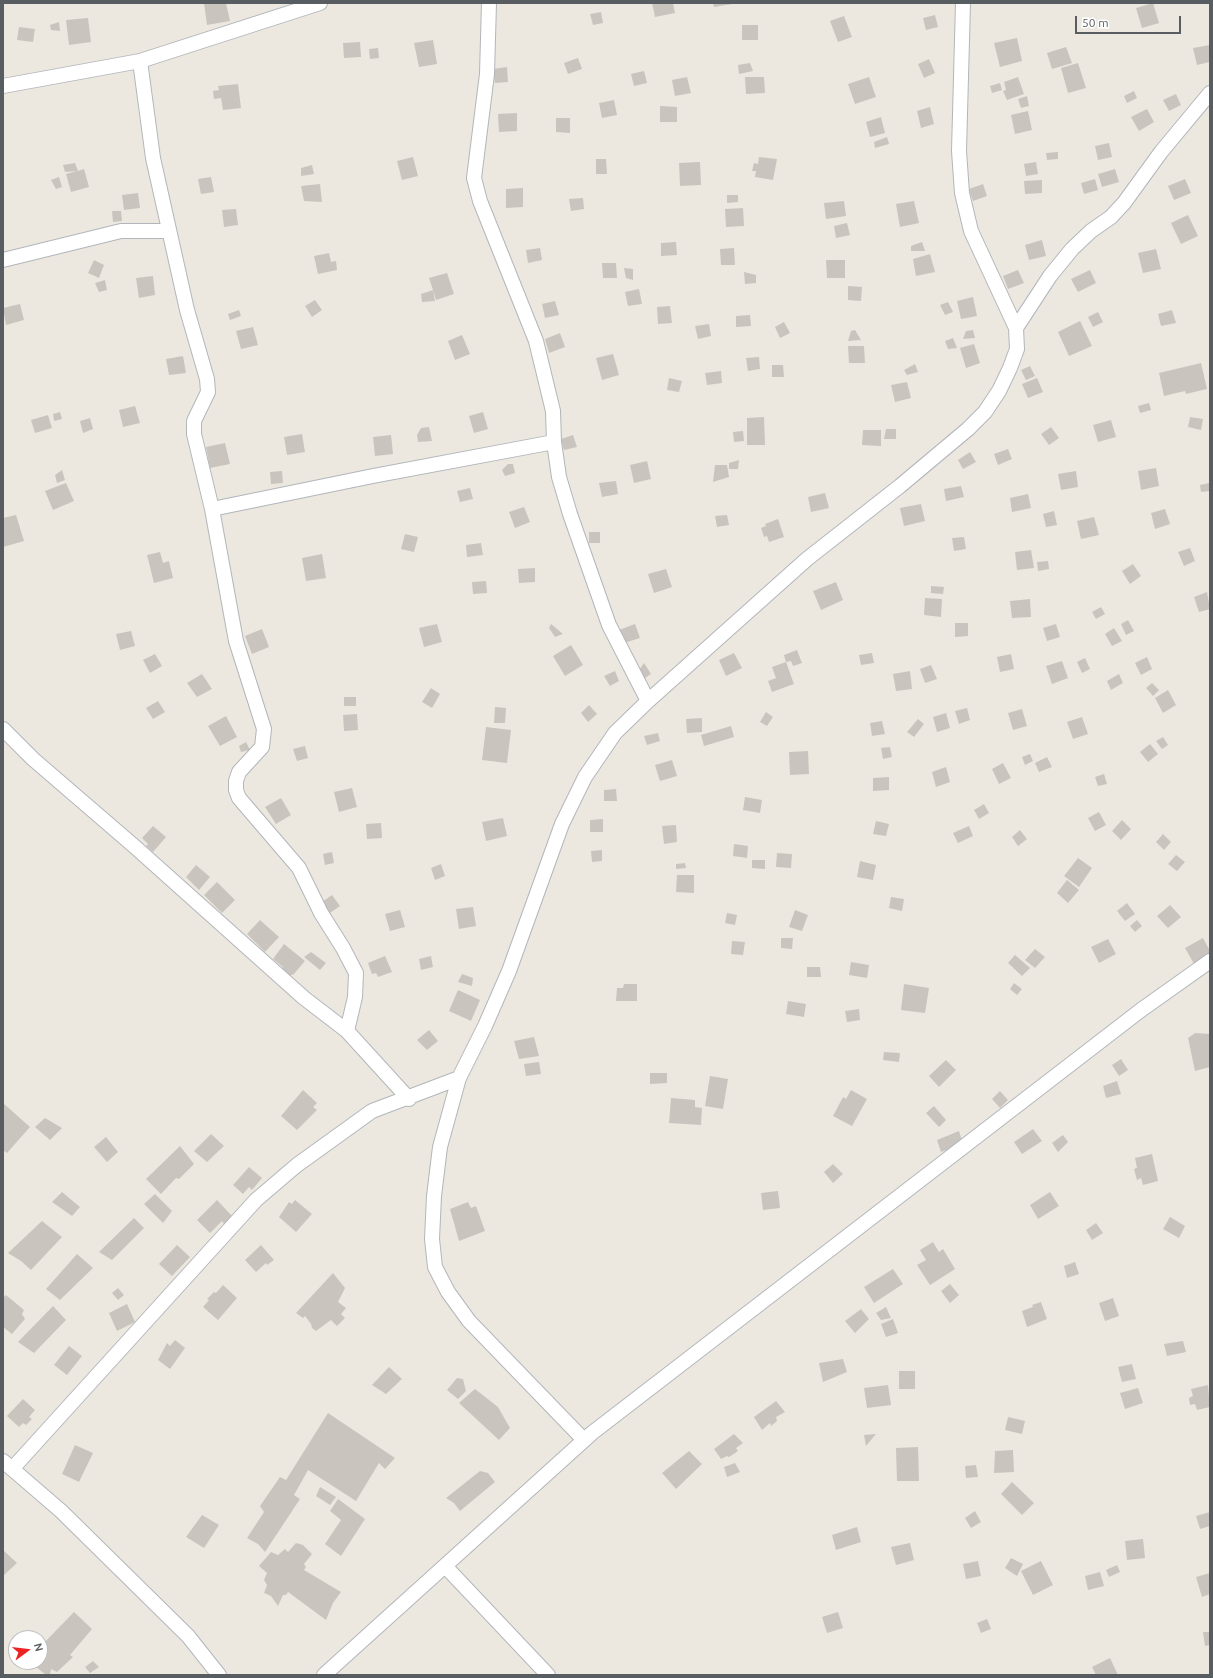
<!DOCTYPE html>
<style>
body{margin:0}
#map{position:relative;width:1213px;height:1678px;overflow:hidden;background:#ece8df;font-family:Ubuntu,sans-serif}
canvas{display:block}
.frame{position:absolute;inset:0;border:4px solid #585d61;pointer-events:none}
.north{position:absolute;left:8px;top:1630px;width:40px;height:40px;box-sizing:border-box;background:#fff;border:1px solid #bcbec0;border-radius:50%;rotate:75deg;font-size:11px;font-weight:700;line-height:16px;text-align:center;color:#585d61}
.north::after{content:'';display:block;margin:auto;width:14px;height:18px;background:#ee2223;clip-path:polygon(50% 0,100% 100%,50% 72%,0 100%)}
.scale{position:absolute;left:1075px;top:16px;width:106px;height:18px;box-sizing:border-box;border:2px solid #585d61;border-top:0;padding-left:5px;font-size:12px;line-height:14px;white-space:nowrap;color:#585d61;-webkit-text-stroke:3px #fff;paint-order:stroke}
</style>
<div id="map">
<canvas width="1213" height="1678"></canvas>
<div class="frame"></div>
<div class="north">N</div>
<div class="scale">50 m</div>
</div>
<script>
const ctx = document.querySelector('canvas').getContext('2d');
ctx.lineJoin = 'round';
function paint(path, color) {
  ctx.fillStyle = color;
  ctx.fill(path, 'evenodd');
}
function poly(rows) {
  const path = new Path2D();
  for (const r of rows) {
    path.moveTo(r[0], r[1]);
    for (let i = 2; i < r.length; i += 2) path.lineTo(r[i], r[i + 1]);
  }
  return path;
}
function stroke(path, color, width, dash) {
  ctx.strokeStyle = color;
  ctx.lineWidth = width;
  ctx.lineCap = dash ? 'butt' : 'round';
  ctx.setLineDash(dash || []);
  ctx.stroke(path);
}
paint(poly([
 [204,3,226,3,230,21,207,25],
 [652,3,673,3,675,13,655,17],
 [713,3,732,3,732,4,714,7],
 [1153,3,1159,23,1142,28,1136,8],
 [601,12,603,23,593,25,590,14],
 [935,15,938,27,926,30,923,18],
 [844,16,852,37,838,42,830,21],
 [88,18,91,42,69,45,66,20],
 [59,22,60,31,51,30,50,25],
 [742,25,758,25,758,40,742,40],
 [19,27,35,29,33,42,17,40],
 [1017,38,1022,61,1000,67,994,43],
 [433,40,437,64,419,67,414,43],
 [360,42,361,57,344,58,343,43],
 [1210,45,1210,62,1197,65,1193,48],
 [1066,47,1072,63,1052,69,1047,53],
 [378,48,379,58,370,59,369,49],
 [578,58,582,69,568,74,564,63],
 [929,59,935,73,924,78,918,64],
 [750,63,753,71,739,74,738,65],
 [1078,63,1086,88,1068,93,1061,68],
 [507,67,508,82,495,83,493,69],
 [644,71,647,83,634,86,631,74],
 [687,77,691,93,675,96,672,80],
 [745,77,764,77,765,93,746,94],
 [869,77,876,97,855,104,848,84],
 [1018,77,1024,94,1007,100,1003,91,1006,90,1004,82],
 [1000,83,1002,90,992,93,990,86],
 [238,84,241,108,223,110,221,98,214,99,213,91,219,90,218,86],
 [1134,91,1137,98,1127,103,1124,96],
 [1176,94,1181,105,1169,111,1163,100],
 [1027,96,1029,106,1021,108,1018,99],
 [614,100,617,115,602,118,599,103],
 [660,106,677,107,677,122,660,122],
 [930,107,934,124,921,128,917,111],
 [1147,109,1154,122,1139,131,1131,117],
 [1028,111,1032,130,1015,134,1011,115],
 [517,113,517,131,499,132,498,114],
 [881,117,885,133,870,137,866,122],
 [556,118,570,118,570,133,556,132],
 [887,137,889,144,875,148,874,142],
 [1109,143,1112,157,1098,160,1095,146],
 [1058,152,1058,159,1047,160,1046,153],
 [413,157,418,176,402,180,397,161],
 [759,157,777,159,773,180,755,177,756,171,752,171,754,163,758,164],
 [596,159,606,159,607,174,596,174],
 [700,162,701,185,680,186,679,163],
 [1036,162,1038,174,1026,176,1024,164],
 [75,163,78,171,84,169,89,187,71,192,66,174,77,171,65,172,63,165],
 [312,165,314,174,301,176,301,168],
 [1115,169,1119,182,1102,187,1098,174],
 [59,177,62,187,56,189,51,180],
 [211,177,214,192,201,194,198,179],
 [1095,179,1098,190,1084,194,1081,183],
 [1185,179,1191,193,1174,200,1168,186],
 [1042,180,1042,193,1025,194,1024,181],
 [320,184,322,202,304,201,301,186],
 [983,184,987,196,973,201,969,189],
 [523,188,523,207,506,208,506,189],
 [138,193,140,208,124,210,122,195],
 [727,195,738,195,738,202,727,203],
 [583,198,584,209,571,211,569,199],
 [844,201,846,216,826,219,824,203],
 [914,201,919,223,900,227,896,204],
 [743,208,744,226,726,227,725,209],
 [236,209,238,225,224,227,222,210],
 [112,211,121,211,122,221,113,222],
 [1188,215,1198,236,1181,244,1171,223],
 [847,223,850,235,836,238,834,226],
 [1042,240,1046,256,1029,260,1025,245],
 [676,242,677,255,661,256,661,243],
 [922,242,925,251,911,251,911,246],
 [540,248,542,260,528,263,526,250],
 [734,248,735,265,721,265,720,249],
 [1156,249,1161,269,1143,273,1138,253],
 [329,253,331,262,336,261,337,270,318,274,314,256],
 [930,254,935,272,916,276,913,259],
 [94,260,104,265,99,278,88,273],
 [826,260,845,260,845,278,827,278],
 [602,263,616,263,617,278,603,278],
 [624,268,633,269,633,280,626,278],
 [1018,270,1024,283,1008,289,1003,276],
 [1090,270,1096,283,1078,292,1071,279],
 [744,272,756,275,756,283,745,284],
 [447,273,454,294,436,300,433,290,435,301,422,302,421,294,433,290,429,278],
 [153,276,155,295,139,298,136,278],
 [105,280,107,290,99,292,95,283],
 [848,286,862,287,861,301,848,300],
 [639,289,642,304,628,306,625,292],
 [973,297,977,316,961,319,957,301],
 [315,300,322,310,312,317,305,306],
 [555,301,559,315,545,318,542,304],
 [948,302,953,312,945,315,940,305],
 [20,304,24,320,6,325,3,308],
 [670,306,672,323,658,324,657,307],
 [239,310,241,316,230,320,228,314],
 [1172,310,1176,323,1161,326,1158,314],
 [1098,312,1103,322,1093,327,1088,317],
 [750,315,751,326,736,327,736,316],
 [1080,321,1092,346,1069,356,1058,332],
 [784,322,790,333,780,338,775,327],
 [709,324,711,336,698,339,695,326],
 [253,327,258,345,241,349,236,331],
 [855,330,861,340,848,341,851,331],
 [973,330,975,338,963,339,966,331],
 [560,333,565,347,549,353,545,339],
 [462,335,470,354,455,360,448,341],
 [953,338,957,348,948,349,945,341],
 [974,344,980,363,966,368,960,348],
 [848,346,864,346,865,363,849,363],
 [613,354,619,375,602,380,596,358],
 [183,356,186,373,169,375,166,359],
 [759,357,760,369,748,371,746,358],
 [1201,363,1207,389,1186,394,1185,391,1164,396,1159,373],
 [915,364,918,372,907,375,904,370],
 [772,365,783,365,784,377,772,377],
 [1030,366,1035,376,1026,380,1021,370],
 [721,371,722,383,707,385,705,373],
 [669,378,682,381,679,392,667,390],
 [1037,378,1043,392,1028,398,1022,384],
 [907,382,911,398,895,402,891,385],
 [1149,403,1151,410,1140,413,1138,406],
 [135,406,140,423,123,427,119,410],
 [60,412,62,419,54,421,53,414],
 [483,412,488,429,474,433,469,416],
 [48,415,52,428,35,433,31,420],
 [764,417,765,445,747,445,747,418],
 [1190,417,1203,419,1201,430,1188,427],
 [90,418,93,429,83,433,80,421],
 [1111,420,1116,437,1098,442,1093,425],
 [429,427,432,441,418,442,417,435,421,428],
 [1051,427,1059,438,1049,445,1041,434],
 [886,429,896,429,896,439,884,439],
 [863,430,881,430,881,446,862,445],
 [743,431,744,441,734,442,733,432],
 [302,434,305,452,287,455,284,437],
 [391,435,393,454,375,456,373,437],
 [573,435,577,447,564,450,561,439],
 [225,443,230,464,210,468,206,447],
 [1008,449,1012,459,998,465,994,454],
 [970,452,976,462,963,469,958,460],
 [739,460,738,469,729,469,729,463],
 [647,461,651,479,634,483,630,465],
 [508,464,513,464,515,473,505,476,502,470],
 [715,465,727,465,729,477,713,482],
 [1156,468,1159,486,1141,490,1138,471],
 [62,470,65,480,57,483,55,475],
 [282,471,283,483,271,484,270,472],
 [1076,471,1078,487,1061,490,1058,474],
 [616,481,618,494,602,497,599,483],
 [66,483,74,501,53,510,45,491],
 [1209,483,1210,491,1201,492,1200,485],
 [961,486,964,497,946,501,944,489],
 [470,488,473,499,460,502,457,491],
 [825,493,829,508,811,512,808,497],
 [1028,494,1031,508,1012,512,1010,498],
 [921,504,925,521,904,526,900,508],
 [524,507,530,522,515,528,509,512],
 [1165,509,1170,524,1155,529,1151,513],
 [1054,511,1057,525,1046,527,1043,514],
 [16,515,24,541,3,547,3,518],
 [727,515,729,525,717,527,715,516],
 [1094,517,1099,535,1081,539,1077,521],
 [778,519,784,537,769,542,767,536,764,537,761,528,766,526,765,524],
 [589,532,600,532,600,543,589,543],
 [405,534,418,537,414,552,401,549],
 [964,537,966,549,954,551,952,538],
 [481,543,483,555,467,557,466,545],
 [1190,548,1195,561,1184,566,1178,552],
 [1031,550,1034,568,1017,570,1015,552],
 [160,552,163,563,169,561,173,578,154,583,147,555],
 [322,554,326,578,306,581,302,558],
 [1048,561,1049,569,1038,571,1037,562],
 [1133,564,1141,576,1130,584,1122,571],
 [535,568,535,582,519,583,518,569],
 [666,569,672,587,654,593,648,574],
 [486,581,487,593,473,594,472,582],
 [836,582,843,600,821,610,813,591],
 [931,586,944,587,943,594,931,593],
 [1207,592,1210,609,1199,612,1194,597],
 [925,598,942,599,941,617,924,615],
 [1030,599,1031,617,1012,618,1010,601],
 [1101,607,1105,614,1096,619,1092,612],
 [1128,620,1134,631,1126,635,1121,624],
 [955,623,968,623,968,636,955,637],
 [437,624,442,642,424,647,419,628],
 [551,624,563,634,555,637,549,628],
 [635,624,640,638,624,643,619,630],
 [1056,624,1060,637,1047,641,1043,628],
 [1114,628,1122,641,1112,646,1105,634],
 [262,629,269,647,252,654,245,636],
 [131,631,135,646,120,650,116,634],
 [571,645,583,665,565,676,553,656],
 [797,650,802,663,793,666,791,661,786,662,794,684,772,692,768,681,776,678,772,667,786,662,784,655],
 [734,653,742,668,726,676,719,660],
 [872,653,874,663,861,665,859,655],
 [155,654,162,666,150,673,143,660],
 [1011,654,1014,669,1000,672,997,657],
 [1147,657,1152,669,1141,675,1135,663],
 [1085,658,1090,669,1082,673,1077,662],
 [1062,661,1068,678,1052,684,1046,666],
 [644,663,651,674,642,680,637,673],
 [931,665,937,679,925,683,920,669],
 [615,671,619,681,610,686,604,676],
 [910,671,912,689,896,691,893,674],
 [202,674,212,689,197,697,187,683],
 [1119,674,1123,683,1111,690,1107,681],
 [1152,683,1159,690,1153,696,1146,688],
 [431,688,440,694,432,708,422,702],
 [1168,690,1176,705,1163,713,1155,698],
 [344,697,356,697,356,706,344,706],
 [158,701,165,712,153,719,146,708],
 [589,705,597,714,588,722,581,713],
 [495,707,506,708,505,723,494,723],
 [967,708,970,720,959,724,955,711],
 [1022,709,1027,726,1013,730,1008,713],
 [766,712,773,717,767,726,760,722],
 [946,713,950,728,937,732,933,717],
 [357,714,358,730,344,731,343,715],
 [226,716,237,737,220,746,208,726],
 [1082,717,1088,734,1073,739,1067,722],
 [702,718,702,732,687,733,686,719],
 [918,719,924,724,914,737,907,732],
 [882,721,885,734,872,736,870,723],
 [731,726,734,737,704,746,701,735],
 [486,727,511,730,507,763,482,760],
 [658,733,660,741,647,745,644,736],
 [1163,737,1168,745,1162,749,1156,741],
 [246,742,250,750,241,752,239,746],
 [1150,744,1158,754,1148,762,1140,752],
 [305,746,308,758,297,761,293,749],
 [890,747,892,757,883,759,881,748],
 [808,751,809,774,790,775,789,752],
 [1030,754,1033,761,1025,765,1022,757],
 [1047,757,1052,767,1039,772,1035,763],
 [672,760,677,776,660,781,655,765],
 [1003,763,1011,778,999,784,992,769],
 [946,767,950,782,936,787,932,772],
 [1104,774,1107,784,1098,786,1095,777],
 [889,777,889,790,873,791,873,778],
 [352,788,357,807,339,812,334,792],
 [616,789,617,801,604,801,604,790],
 [745,797,762,800,760,813,743,810],
 [281,798,291,815,276,824,265,807],
 [984,804,989,813,979,819,974,810],
 [1099,812,1106,825,1095,831,1088,818],
 [503,818,507,836,486,841,482,822],
 [603,819,603,832,590,832,590,820],
 [1122,820,1131,829,1121,840,1112,831],
 [876,821,889,824,886,836,873,834],
 [381,823,382,838,367,839,366,824],
 [676,825,677,842,664,844,662,826],
 [153,826,166,837,153,852,146,846,148,844,142,838],
 [969,826,973,836,958,843,953,833],
 [1020,830,1027,839,1018,846,1012,837],
 [1163,834,1171,842,1164,850,1156,842],
 [734,844,748,846,747,858,733,856],
 [602,850,602,861,592,862,591,851],
 [332,852,334,863,325,865,323,854],
 [777,853,792,854,791,868,776,867],
 [1176,855,1185,862,1177,871,1168,864],
 [1078,858,1092,868,1079,887,1064,876],
 [752,860,765,860,765,869,752,868],
 [860,861,876,865,873,880,857,877],
 [685,863,686,868,676,869,676,864],
 [441,864,445,876,435,880,431,868],
 [196,865,210,877,199,890,186,877],
 [677,875,694,875,694,893,676,892],
 [1067,880,1079,890,1068,903,1057,893],
 [217,882,235,900,222,913,204,895],
 [332,895,340,906,330,913,322,902],
 [891,897,904,899,902,911,889,908],
 [1127,903,1135,914,1125,921,1117,911],
 [1170,905,1181,917,1168,928,1157,916],
 [473,907,476,926,459,929,456,909],
 [400,910,405,927,390,931,385,914],
 [795,910,808,915,802,931,789,927],
 [727,913,737,915,735,925,725,923],
 [260,920,279,937,265,952,247,934],
 [1137,920,1142,926,1135,932,1130,926],
 [781,938,793,938,792,949,781,948],
 [1203,938,1210,951,1210,954,1194,964,1185,948],
 [1108,939,1116,954,1099,963,1091,947],
 [732,941,745,942,743,955,731,954],
 [284,944,305,961,293,975,292,974,287,980,278,972,283,967,273,959],
 [1035,949,1045,957,1035,968,1025,960],
 [311,952,326,963,320,970,304,957],
 [1015,955,1030,968,1022,976,1008,963],
 [385,956,392,972,378,977,376,973,372,974,368,963],
 [431,956,433,967,421,970,419,959],
 [851,962,869,965,867,978,849,975],
 [807,967,820,967,821,977,807,977],
 [462,974,473,978,472,986,458,982],
 [1014,983,1022,989,1017,995,1010,989],
 [624,984,637,984,637,1001,616,1001,617,988,623,988],
 [904,984,929,988,925,1013,901,1010],
 [458,990,480,1000,471,1021,449,1011],
 [788,1001,806,1004,804,1017,786,1014],
 [859,1009,860,1020,847,1022,845,1011],
 [429,1030,438,1041,427,1050,417,1040],
 [1195,1033,1210,1034,1210,1067,1195,1071,1188,1038],
 [534,1037,539,1056,519,1059,514,1041],
 [884,1052,900,1053,899,1062,883,1060],
 [1121,1059,1128,1070,1119,1076,1112,1065],
 [946,1060,956,1070,939,1087,929,1076],
 [539,1062,541,1074,526,1076,524,1064],
 [650,1073,667,1073,667,1083,650,1084],
 [710,1076,728,1079,723,1109,705,1106],
 [1117,1081,1121,1094,1106,1098,1103,1086],
 [303,1090,317,1103,313,1107,317,1110,297,1130,281,1116],
 [851,1090,867,1099,852,1126,833,1116,843,1097,846,1099],
 [1000,1091,1008,1100,1000,1108,992,1099],
 [671,1098,695,1100,695,1107,702,1108,701,1125,669,1123],
 [3,1103,30,1127,7,1153,3,1150],
 [934,1106,946,1120,939,1127,926,1113],
 [45,1118,62,1128,50,1140,35,1127],
 [1033,1129,1042,1141,1022,1154,1014,1142],
 [959,1131,963,1144,941,1152,937,1140],
 [211,1134,224,1146,207,1162,194,1151],
 [1063,1135,1068,1142,1058,1152,1052,1143],
 [106,1137,118,1152,107,1162,94,1147],
 [180,1146,194,1164,179,1179,176,1178,161,1194,146,1179],
 [1152,1154,1158,1181,1143,1185,1141,1178,1137,1180,1134,1169,1137,1168,1135,1158],
 [833,1164,843,1174,833,1183,824,1172],
 [249,1167,262,1178,252,1190,249,1187,243,1194,233,1185],
 [778,1191,780,1208,763,1210,761,1193],
 [62,1192,80,1207,72,1216,52,1202],
 [1050,1192,1059,1206,1038,1219,1030,1205],
 [155,1194,172,1211,163,1223,144,1204],
 [217,1200,232,1216,224,1224,222,1221,210,1233,197,1220],
 [295,1200,312,1214,296,1232,279,1217,289,1202,292,1204],
 [468,1202,471,1208,476,1206,485,1231,459,1241,450,1209],
 [1170,1217,1185,1226,1179,1238,1163,1229],
 [134,1218,144,1228,112,1260,99,1252],
 [42,1221,62,1237,31,1270,21,1261,8,1253],
 [1096,1223,1103,1233,1092,1240,1086,1230],
 [933,1242,939,1252,943,1249,955,1269,930,1285,917,1265,926,1260,920,1250],
 [177,1245,190,1257,172,1276,159,1264],
 [261,1245,274,1260,267,1265,266,1263,256,1272,245,1260],
 [77,1254,93,1268,60,1300,46,1289],
 [1075,1262,1079,1274,1067,1278,1064,1266],
 [893,1269,903,1284,874,1303,864,1287],
 [333,1273,345,1288,338,1302,346,1308,341,1314,345,1318,337,1326,331,1320,316,1331,312,1328,311,1324,305,1316,303,1318,296,1313],
 [950,1284,959,1295,950,1303,941,1291],
 [223,1285,237,1298,218,1320,203,1307,209,1300,207,1299,214,1292,216,1293],
 [118,1288,124,1295,118,1300,112,1293],
 [6,1295,24,1310,22,1314,25,1319,12,1334,3,1327,3,1298],
 [1113,1298,1119,1316,1105,1321,1099,1303],
 [1041,1302,1047,1319,1027,1327,1022,1311,1033,1307,1032,1305],
 [127,1304,135,1322,117,1331,109,1313],
 [53,1306,66,1320,34,1353,18,1342],
 [886,1307,891,1318,881,1320,876,1313],
 [861,1309,869,1319,855,1333,845,1321],
 [893,1319,898,1333,886,1337,881,1324],
 [175,1340,185,1348,170,1369,158,1360,167,1343,170,1346],
 [1183,1341,1186,1352,1167,1356,1164,1344],
 [69,1346,82,1356,67,1375,54,1365],
 [843,1359,847,1372,823,1382,819,1363],
 [1132,1364,1136,1379,1122,1382,1118,1367],
 [389,1367,402,1379,386,1394,372,1385],
 [899,1371,915,1371,915,1389,899,1389],
 [457,1378,463,1379,466,1391,458,1399,447,1390],
 [888,1385,891,1405,867,1408,864,1388],
 [1208,1385,1210,1407,1197,1410,1195,1404,1190,1405,1189,1398,1193,1396,1191,1389],
 [1138,1388,1143,1403,1125,1409,1120,1393],
 [475,1389,498,1407,510,1428,499,1440,459,1403],
 [23,1399,35,1410,29,1417,32,1419,26,1425,23,1423,19,1427,7,1416],
 [776,1401,785,1412,776,1417,777,1421,771,1426,770,1423,762,1430,754,1417],
 [328,1413,395,1458,385,1469,379,1463,356,1501,308,1470,294,1495,300,1499,265,1552,258,1544,247,1538,264,1512,260,1506,280,1477,286,1480],
 [1008,1417,1025,1421,1022,1434,1005,1430],
 [734,1434,743,1443,736,1448,738,1451,729,1457,727,1456,721,1459,714,1449],
 [876,1434,866,1446,864,1435],
 [75,1445,93,1453,79,1482,62,1474],
 [918,1447,919,1481,897,1481,896,1448],
 [1013,1450,1014,1472,994,1473,995,1451],
 [689,1451,702,1464,676,1489,662,1473],
 [735,1463,740,1472,727,1477,724,1467],
 [976,1465,978,1477,966,1478,965,1466],
 [480,1471,488,1473,495,1482,460,1511,454,1503,446,1498],
 [1012,1482,1034,1503,1022,1515,1001,1494],
 [320,1487,336,1497,330,1505,316,1496],
 [338,1499,365,1519,341,1556,325,1544,341,1520,330,1511],
 [975,1511,981,1522,971,1528,965,1518],
 [1210,1512,1210,1526,1200,1529,1196,1516],
 [202,1515,219,1525,204,1548,186,1537],
 [857,1527,861,1542,836,1550,832,1535],
 [1143,1539,1145,1558,1127,1560,1125,1541],
 [296,1543,303,1545,312,1554,304,1564,306,1567,304,1570,341,1592,333,1603,326,1620,288,1592,286,1595,283,1595,278,1606,271,1596,264,1593,267,1585,264,1580,267,1573,259,1566,271,1552,278,1555,285,1549,288,1552],
 [910,1543,914,1560,896,1565,891,1547],
 [3,1550,17,1563,3,1576],
 [1011,1558,1023,1564,1017,1576,1005,1568],
 [978,1561,981,1576,966,1579,963,1564],
 [1041,1561,1053,1585,1033,1595,1021,1571],
 [1117,1565,1120,1572,1109,1577,1106,1570],
 [1100,1572,1104,1586,1088,1590,1085,1576],
 [1210,1573,1210,1594,1202,1597,1196,1577],
 [74,1612,92,1629,70,1655,73,1657,57,1672,51,1669,50,1675,46,1675,30,1662,40,1662,40,1647],
 [838,1612,843,1628,827,1633,822,1617],
 [987,1619,991,1629,981,1633,977,1623],
 [1203,1632,1210,1632,1210,1645,1205,1646],
 [1110,1658,1118,1675,1096,1675,1092,1667],
 [93,1661,99,1667,90,1673,85,1667]
]), '#c9c5be');
const minor = poly([
 [489,3,487,74,474,178,480,201,536,341,553,411,554,442,559,477,570,514,609,625,648,701],
 [140,61,153,158,187,310,207,379,208,392,194,421,194,434,212,509,236,641,264,729,262,747,239,772,236,781,236,790,239,798,299,868,321,913,343,948,356,973,355,997,347,1031],
 [3,86,140,61,320,3],
 [3,260,121,231,169,231],
 [1016,328,1050,276,1072,249,1091,231,1111,217,1124,203,1161,152,1210,93],
 [212,509,373,476,554,442],
 [3,729,33,759,134,846,304,998,347,1031,409,1099],
 [584,1440,469,1321,448,1292,435,1267,432,1239,434,1196,440,1147,459,1078,485,1026,509,971,562,824,585,777,615,733,648,701,807,559,900,486,968,429,985,412,999,391,1010,368,1017,349,1016,328,971,231,962,193,959,151,963,3],
 [3,1461,61,1511,188,1636,219,1675],
 [12,1469,256,1200,297,1165,372,1111,459,1078],
 [445,1566,548,1675],
 [324,1675,592,1433,1141,1010,1210,961]
]);
stroke(minor, '#b2b6bb', 16);
stroke(minor, '#fff', 14);
</script>
